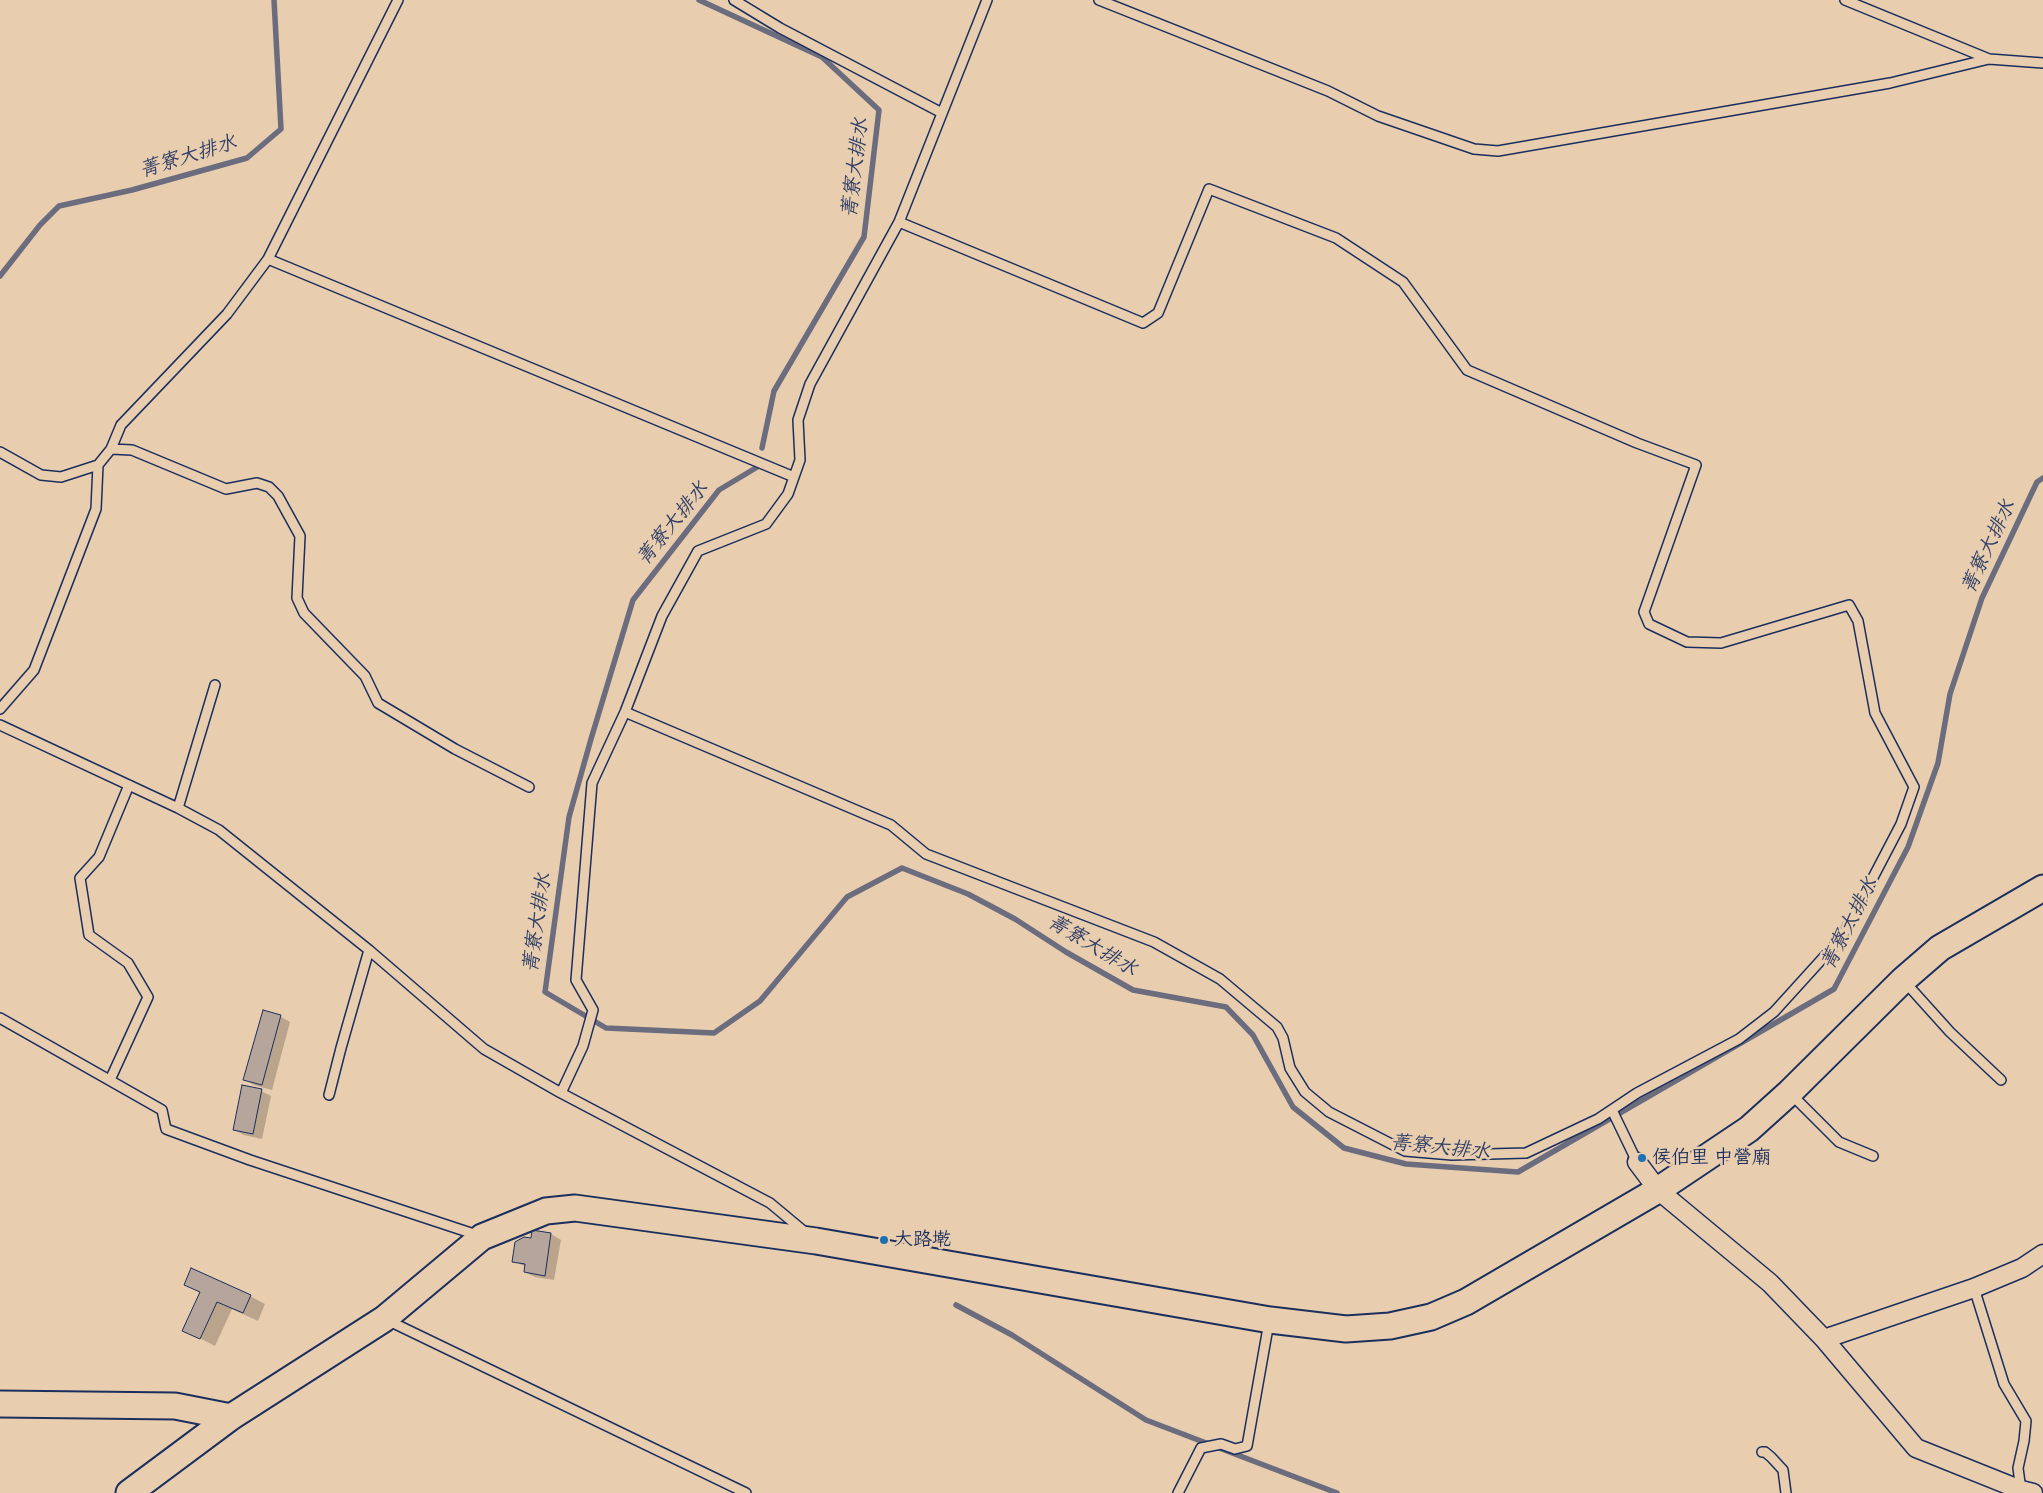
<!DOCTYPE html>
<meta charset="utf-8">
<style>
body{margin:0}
canvas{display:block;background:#e8cdaf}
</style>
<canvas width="2043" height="1493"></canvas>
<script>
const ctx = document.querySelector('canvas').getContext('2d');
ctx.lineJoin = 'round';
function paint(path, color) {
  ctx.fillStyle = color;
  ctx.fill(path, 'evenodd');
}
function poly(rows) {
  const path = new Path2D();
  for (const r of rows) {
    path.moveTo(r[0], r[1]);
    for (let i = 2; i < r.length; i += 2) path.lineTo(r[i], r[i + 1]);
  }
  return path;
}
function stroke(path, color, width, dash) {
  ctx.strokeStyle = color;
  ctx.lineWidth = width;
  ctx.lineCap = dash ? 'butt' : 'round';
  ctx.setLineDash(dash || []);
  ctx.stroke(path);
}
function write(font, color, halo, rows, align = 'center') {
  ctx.font = font + ' Sriracha,"LXGW WenKai TC",sans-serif';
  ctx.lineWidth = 5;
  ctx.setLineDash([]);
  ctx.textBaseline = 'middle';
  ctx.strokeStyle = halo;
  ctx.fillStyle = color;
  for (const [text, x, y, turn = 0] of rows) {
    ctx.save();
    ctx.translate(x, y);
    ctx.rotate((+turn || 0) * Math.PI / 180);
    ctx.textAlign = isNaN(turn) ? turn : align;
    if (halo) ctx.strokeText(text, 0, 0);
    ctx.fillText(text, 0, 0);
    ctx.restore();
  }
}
paint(poly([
 [263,1012,281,1017,290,1022,272,1090,254,1085,244,1079],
 [261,1091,271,1096,262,1139,244,1135,234,1130],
 [534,1231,551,1234,561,1240,554,1280,535,1277,525,1272,526,1267,513,1261,532,1239],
 [185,1284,250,1296,265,1304,258,1321,232,1309,215,1346,184,1330,200,1293]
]), '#0003');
stroke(poly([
 [699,0,822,57,879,110,864,237,774,391,762,448],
 [0,276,40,225,59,206,132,190,247,158,281,129,274,0],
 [759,466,719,490,633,600,591,739,569,817,545,992,606,1028,714,1033,760,1001,847,897,902,868,968,894,1015,919,1066,952,1133,990,1226,1007,1253,1035,1293,1107,1344,1148,1406,1164,1518,1172,1834,989,1908,847,1938,763,1950,694,1982,598,2037,482,2043,478],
 [956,1305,1012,1335,1146,1420,1337,1493]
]), '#6b6d7e', 5.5);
const building = poly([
 [263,1010,281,1015,262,1085,243,1080,263,1010],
 [242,1085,262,1089,253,1134,233,1130,242,1085],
 [532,1230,551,1233,545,1276,524,1272,525,1264,512,1262,515,1242,524,1237,531,1238,532,1230],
 [191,1268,251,1295,243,1313,217,1302,200,1339,182,1331,200,1292,184,1285,191,1268]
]);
paint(building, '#b5a59b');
stroke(building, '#1b2f5e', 1);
const lane = poly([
 [734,0,780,28,942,113],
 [1099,0,1328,91,1378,116,1474,149,1498,151,1890,83,1989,59],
 [1845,0,1989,59,2043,63],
 [268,259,794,477],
 [111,449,132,450,226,489,257,483,269,487,278,496,300,536,297,598,304,613,365,676,378,703,455,749,529,787],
 [0,452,41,475,61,477,98,465],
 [0,709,34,670,96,509,98,465,111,449,121,425,227,314,268,259,398,0],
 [625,712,891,825,926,854,1154,942,1220,979,1277,1027,1283,1038,1290,1068,1305,1092,1329,1112,1405,1151,1452,1155,1526,1153,1598,1119,1637,1093,1739,1039,1774,1012,1842,937,1901,824,1914,787,1875,713,1858,621,1849,605,1721,643,1687,642,1649,624,1644,612,1696,465,1637,443,1467,370,1403,282,1336,238,1209,189,1158,313,1143,323,899,222],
 [0,725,178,808,219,830,369,950,484,1049,561,1093,770,1203,806,1233],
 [178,808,215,685],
 [1905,982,1950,1032,2001,1080],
 [0,1018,162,1110,166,1129,250,1160,480,1236],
 [110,1080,148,997,128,963,89,935,80,878,99,857,129,785],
 [561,1093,583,1046,593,1010,576,980,592,783,625,712,662,616,698,551,766,524,788,494,800,460,798,420,810,384,899,222,987,0],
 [1790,1093,1839,1142,1873,1156],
 [329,1095,341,1048,369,950],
 [1612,1110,1637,1162],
 [1974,1288,2004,1384,2026,1421,2024,1441,2018,1468,2021,1490],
 [387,1320,746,1493],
 [1762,1452,1765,1452,1771,1457,1783,1470,1786,1493],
 [1178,1493,1201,1448,1221,1444,1235,1449,1247,1446,1269,1322]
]);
const street = poly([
 [1637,1162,1658,1190,1770,1283,1824,1339,1916,1448,2021,1490,2033,1493],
 [1824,1339,1974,1288,2022,1268,2043,1254]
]);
const secondary = poly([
 [0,1404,175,1406,231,1417],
 [129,1493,231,1417,384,1319,482,1237,546,1211,575,1208,816,1241,1270,1320,1346,1329,1390,1326,1431,1317,1466,1302,1658,1190,1749,1129,1790,1092,1903,980,1940,948,2043,888]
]);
stroke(lane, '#1b2f5e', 12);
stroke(street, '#1b2f5e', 21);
stroke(secondary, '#1b2f5e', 29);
stroke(lane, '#e8cdaf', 9);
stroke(street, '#e8cdaf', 18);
stroke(secondary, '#e8cdaf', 25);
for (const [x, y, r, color] of [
 [1642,1158,5,"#1f6fb2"],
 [884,1240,5,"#1f6fb2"]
]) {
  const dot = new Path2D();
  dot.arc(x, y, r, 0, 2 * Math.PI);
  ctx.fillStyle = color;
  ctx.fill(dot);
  stroke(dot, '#e8cdaf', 2);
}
write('19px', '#1b2f5e', '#e8cdaf', [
 ["侯伯里 中營廟",1652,1158],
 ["大路墘",894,1240]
], 'left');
write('italic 20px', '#2f3f66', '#e8cdaf', [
 ["菁寮大排水",188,157,-17],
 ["菁寮大排水",856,168,-83],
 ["菁寮大排水",673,524,-51],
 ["菁寮大排水",1989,547,-65],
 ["菁寮大排水",538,923,-82],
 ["菁寮大排水",1850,924,-63],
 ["菁寮大排水",1092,946,31],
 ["菁寮大排水",1440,1148,6]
]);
</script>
